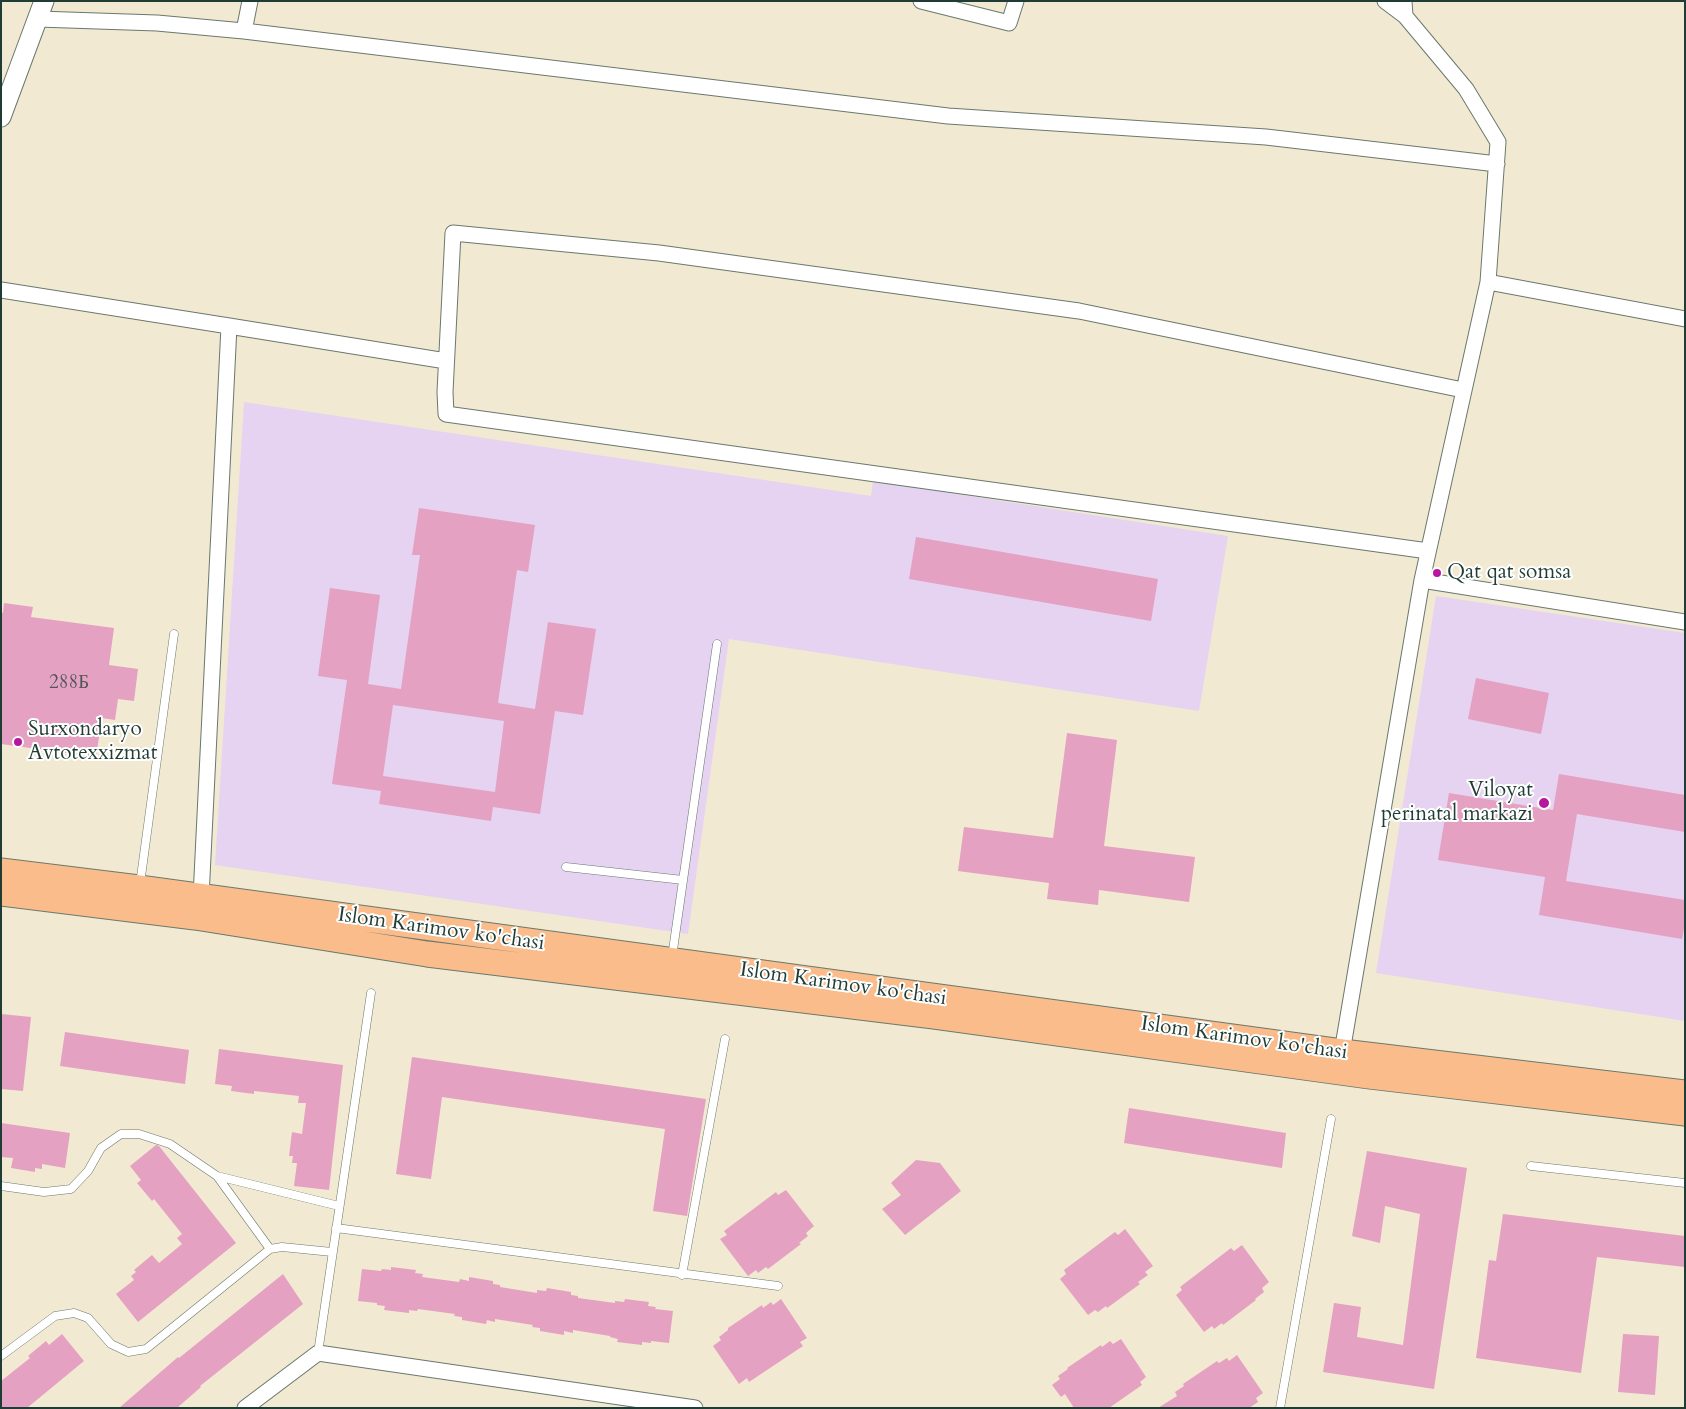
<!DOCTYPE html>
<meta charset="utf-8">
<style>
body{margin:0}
#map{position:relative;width:1686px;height:1409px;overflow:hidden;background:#f2e9d3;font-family:Cardo,serif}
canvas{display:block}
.frame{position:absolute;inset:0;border:2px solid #1f3d34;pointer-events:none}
</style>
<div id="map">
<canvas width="1686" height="1409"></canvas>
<div class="frame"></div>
</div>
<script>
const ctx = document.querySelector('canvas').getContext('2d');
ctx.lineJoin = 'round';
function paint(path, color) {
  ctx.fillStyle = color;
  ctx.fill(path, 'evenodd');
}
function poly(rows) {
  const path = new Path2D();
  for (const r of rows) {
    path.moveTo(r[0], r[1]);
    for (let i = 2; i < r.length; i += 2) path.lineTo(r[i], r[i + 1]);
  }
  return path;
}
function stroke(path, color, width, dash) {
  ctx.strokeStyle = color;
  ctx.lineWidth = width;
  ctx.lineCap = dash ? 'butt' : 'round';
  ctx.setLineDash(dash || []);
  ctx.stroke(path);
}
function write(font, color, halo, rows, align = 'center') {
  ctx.font = font + ' Cardo,serif';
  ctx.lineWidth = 4;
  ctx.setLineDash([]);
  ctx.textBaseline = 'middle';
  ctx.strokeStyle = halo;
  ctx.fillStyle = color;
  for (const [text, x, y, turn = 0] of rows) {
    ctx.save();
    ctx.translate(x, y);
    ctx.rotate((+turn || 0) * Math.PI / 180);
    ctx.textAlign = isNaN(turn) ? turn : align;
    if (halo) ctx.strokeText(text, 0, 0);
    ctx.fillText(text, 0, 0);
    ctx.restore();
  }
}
paint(poly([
 [244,402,871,496,873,481,1228,536,1199,711,729,639,688,934,215,865],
 [1436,596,1685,633,1685,1021,1376,973]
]), '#e5d3f1');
paint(poly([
 [419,508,535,525,528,572,517,570,498,703,535,709,548,622,596,629,583,715,555,711,540,814,493,807,491,821,379,804,381,791,332,784,347,680,318,676,330,588,380,595,368,684,401,689,420,555,412,555],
 [393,705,504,721,495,792,383,776],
 [916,537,1158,579,1151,621,909,579],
 [4,603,33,607,31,617,114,628,109,665,138,669,134,701,118,699,115,720,102,718,96,757,1,744,1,612,3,613],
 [1476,678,1549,693,1541,734,1468,719],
 [1067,733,1117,740,1104,846,1195,857,1189,902,1099,890,1098,905,1047,899,1049,883,958,871,964,827,1053,838],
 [1559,774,1685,795,1685,832,1577,814,1566,881,1685,900,1685,923,1682,939,1539,915,1545,877,1438,860,1449,793,1553,810],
 [1,1014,31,1017,23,1091,1,1089],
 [65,1032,189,1050,185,1084,60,1066],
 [219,1049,343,1065,329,1190,294,1186,297,1163,292,1163,293,1156,289,1156,292,1132,302,1134,306,1103,298,1103,299,1096,254,1091,254,1094,231,1091,232,1086,215,1084],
 [412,1057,706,1099,687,1216,653,1211,665,1129,442,1097,431,1179,396,1174],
 [1129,1108,1286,1133,1282,1168,1124,1143],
 [1,1123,70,1133,65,1168,42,1164,42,1169,35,1168,35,1172,11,1168,13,1158,1,1157],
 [156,1145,159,1146,236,1243,138,1322,116,1294,134,1280,131,1276,136,1272,134,1270,152,1255,159,1263,182,1244,177,1238,182,1234,154,1199,152,1201,137,1183,141,1180,130,1166],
 [1367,1151,1467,1168,1434,1389,1323,1372,1334,1303,1361,1307,1357,1337,1403,1345,1420,1214,1385,1206,1380,1243,1352,1236],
 [916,1160,940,1163,961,1191,905,1235,882,1209,901,1195,891,1183],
 [786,1190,814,1226,806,1233,808,1236,799,1243,801,1244,768,1269,766,1267,758,1273,756,1270,748,1276,720,1239,727,1235,724,1231,776,1192,778,1195],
 [1503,1214,1685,1236,1685,1267,1597,1257,1581,1373,1476,1358,1489,1260,1496,1261],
 [1125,1229,1153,1266,1145,1272,1148,1275,1138,1282,1140,1284,1107,1308,1106,1306,1098,1312,1095,1310,1088,1315,1060,1279,1066,1274,1064,1270,1115,1232,1118,1235],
 [1242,1245,1269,1282,1262,1288,1264,1292,1255,1299,1256,1300,1223,1325,1222,1323,1214,1329,1212,1326,1204,1332,1176,1295,1182,1290,1180,1287,1231,1248,1234,1251],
 [391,1267,416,1270,415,1273,423,1274,422,1277,459,1282,460,1279,469,1281,469,1277,493,1281,493,1284,500,1285,500,1287,537,1293,537,1290,546,1291,547,1288,571,1292,571,1295,578,1296,578,1298,615,1303,615,1301,624,1302,625,1299,649,1302,648,1306,656,1307,655,1309,673,1311,669,1343,651,1341,651,1343,642,1342,642,1345,617,1342,618,1339,610,1337,610,1336,573,1330,573,1333,564,1331,564,1335,540,1331,540,1328,532,1327,533,1325,495,1319,495,1322,487,1320,486,1324,462,1320,462,1317,454,1316,455,1314,418,1309,417,1311,409,1310,409,1313,384,1310,385,1306,377,1305,377,1303,358,1301,362,1269,381,1271,382,1269,391,1270],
 [283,1274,303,1304,200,1386,201,1387,177,1408,119,1408,178,1357,179,1358],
 [781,1299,807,1338,800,1342,803,1346,749,1382,747,1378,739,1384,713,1346,721,1340,719,1337,728,1330,728,1328,762,1305,763,1308,771,1302,773,1305],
 [62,1334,84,1361,27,1408,1,1408,1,1381,30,1358,28,1356,46,1341,49,1345],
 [1623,1334,1659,1336,1655,1395,1618,1392],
 [1121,1339,1146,1377,1140,1382,1142,1385,1109,1408,1074,1408,1065,1394,1061,1397,1052,1385,1060,1379,1058,1376,1068,1369,1067,1368,1101,1345,1102,1347,1110,1341,1113,1344],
 [1237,1355,1263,1393,1256,1398,1258,1402,1249,1408,1158,1408,1177,1396,1175,1392,1184,1386,1183,1384,1217,1361,1219,1363,1227,1358,1229,1361]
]), '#e4a1c1');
const service = poly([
 [566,867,683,880],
 [140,884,174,634],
 [672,957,717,644],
 [1531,1166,1685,1183],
 [217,1176,270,1249],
 [1,1186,44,1192,71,1189,88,1171,101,1148,121,1134,139,1134,170,1144,217,1176,339,1206],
 [336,1228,778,1286],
 [682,1275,725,1039],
 [318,1353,371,993],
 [1,1356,55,1316,74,1313,88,1318,111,1344,128,1352,146,1349,270,1249,282,1247,332,1252],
 [1280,1408,1331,1119]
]);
const minor = poly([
 [921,1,1009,23,1016,1],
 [1385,1,1405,16],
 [38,19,157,23,244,31,250,1],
 [244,31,948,116,1266,137,1497,164],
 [1488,282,1685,319],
 [1,290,229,326],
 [1428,551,446,414,445,392,453,233,659,253,1079,311,1463,390],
 [1422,580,1685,622],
 [201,897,229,326,446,361],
 [1342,1052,1422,580,1488,282,1498,142,1466,89,1405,16,1404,1],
 [245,1408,318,1353,695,1408]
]);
const tertiary = poly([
 [1,117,44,1]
]);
const primary = poly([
 [1,871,139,888,1342,1052,1685,1093],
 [1,893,195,917,427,954,934,1016,1369,1076,1685,1113]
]);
stroke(service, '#69796c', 9);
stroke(minor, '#69796c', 17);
stroke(tertiary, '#69796c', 21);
stroke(primary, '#69796c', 27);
stroke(service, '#fff', 8);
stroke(minor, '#fff', 15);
stroke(tertiary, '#fff', 19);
stroke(primary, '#fabc8b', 25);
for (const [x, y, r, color] of [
 [1437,573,5,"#b5179e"],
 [18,742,5,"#b5179e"],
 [1544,803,6,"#b5179e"]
]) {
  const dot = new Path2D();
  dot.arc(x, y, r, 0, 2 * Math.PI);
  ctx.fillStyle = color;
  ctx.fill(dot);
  stroke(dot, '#fff', 2);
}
write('19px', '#505657', null, [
 ["288Б",69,684]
]);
write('21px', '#1f3d34', '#fff', [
 ["Qat qat somsa",1447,573],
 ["Surxondaryo",28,730],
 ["Avtotexxizmat",28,754],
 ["Viloyat",1533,791,"right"],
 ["perinatal markazi",1533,815,"right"]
], 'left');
write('21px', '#1f3d34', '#fff', [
 ["Islom Karimov ko'chasi",441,930,8],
 ["Islom Karimov ko'chasi",843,985,8],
 ["Islom Karimov ko'chasi",1244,1039,8]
]);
</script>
